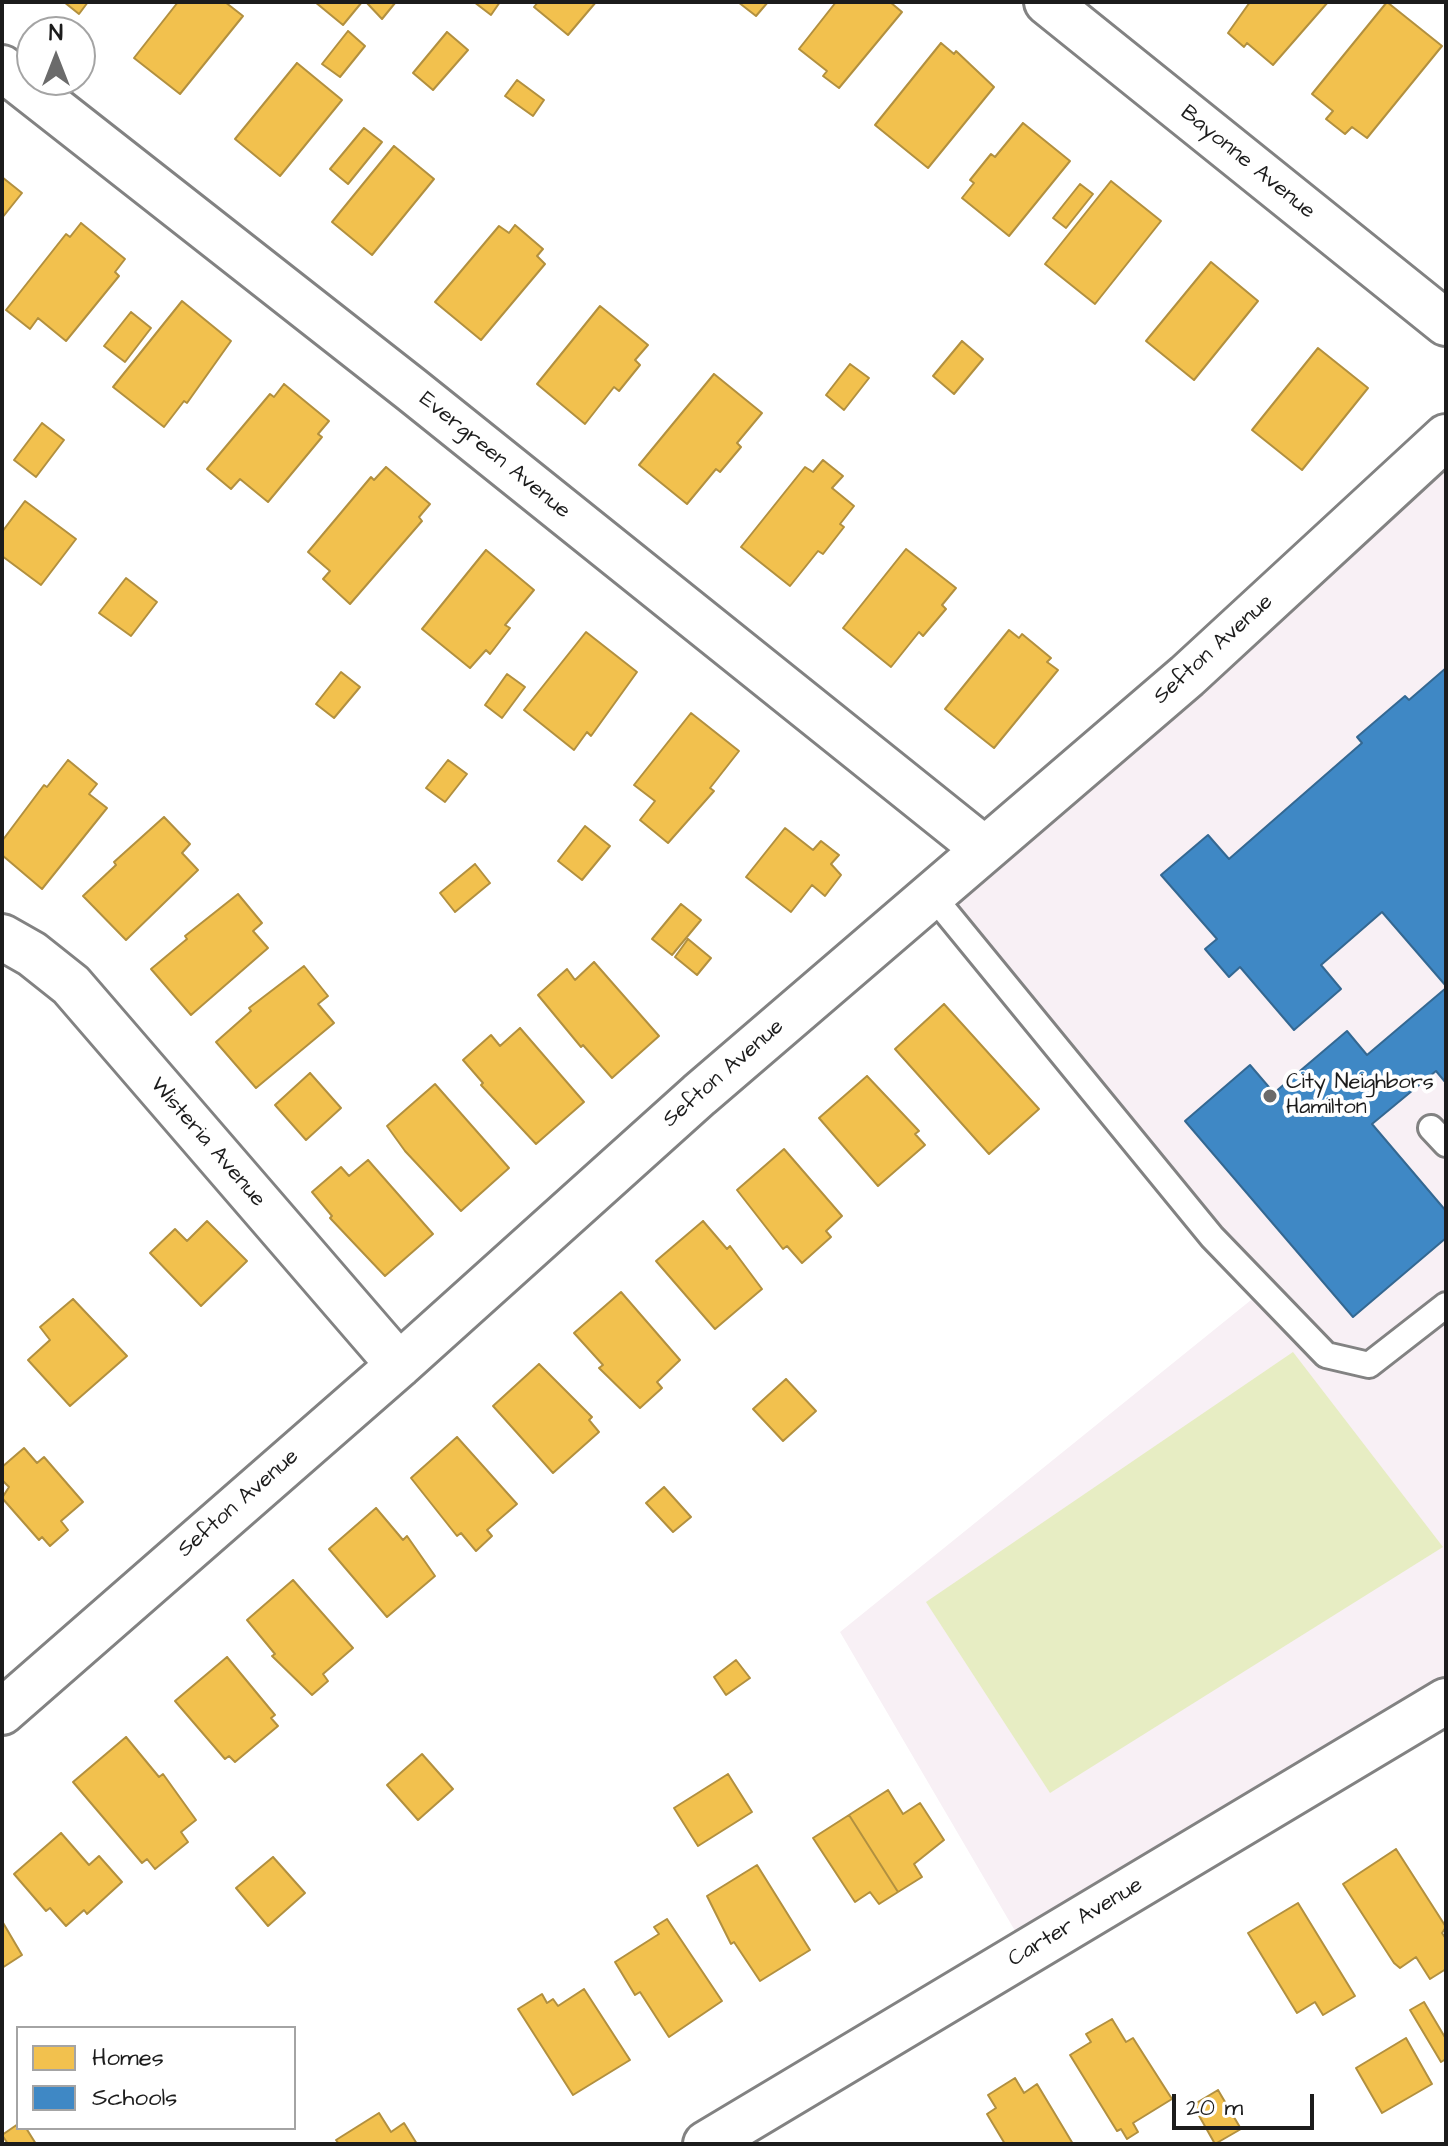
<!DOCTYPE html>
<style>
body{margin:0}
#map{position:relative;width:1448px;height:2146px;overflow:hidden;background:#fff;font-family:"Architects Daughter",sans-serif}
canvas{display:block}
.frame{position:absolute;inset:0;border:4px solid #1c1c1c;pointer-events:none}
.legend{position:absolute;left:16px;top:2026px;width:280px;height:104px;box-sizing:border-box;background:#fff;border:2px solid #a4a4a4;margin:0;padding:10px 14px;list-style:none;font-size:24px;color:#1c1c1c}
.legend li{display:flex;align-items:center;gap:16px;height:40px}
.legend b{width:40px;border:2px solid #a4a4a4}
.north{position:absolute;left:16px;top:16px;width:80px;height:80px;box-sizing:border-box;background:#fff;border:2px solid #a4a4a4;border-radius:50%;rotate:0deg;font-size:22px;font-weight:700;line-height:32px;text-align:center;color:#1c1c1c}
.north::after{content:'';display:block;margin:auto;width:28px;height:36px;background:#6b6b6b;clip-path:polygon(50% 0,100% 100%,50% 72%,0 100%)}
.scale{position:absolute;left:1172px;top:2094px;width:142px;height:36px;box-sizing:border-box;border:4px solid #1c1c1c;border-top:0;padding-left:10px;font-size:24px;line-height:28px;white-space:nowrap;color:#1c1c1c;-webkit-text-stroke:6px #fff;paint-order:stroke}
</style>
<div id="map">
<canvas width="1448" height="2146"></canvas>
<div class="frame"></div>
<ul class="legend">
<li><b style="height:22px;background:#f2c14e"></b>Homes</li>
<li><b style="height:22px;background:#3f88c5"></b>Schools</li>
</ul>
<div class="north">N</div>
<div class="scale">20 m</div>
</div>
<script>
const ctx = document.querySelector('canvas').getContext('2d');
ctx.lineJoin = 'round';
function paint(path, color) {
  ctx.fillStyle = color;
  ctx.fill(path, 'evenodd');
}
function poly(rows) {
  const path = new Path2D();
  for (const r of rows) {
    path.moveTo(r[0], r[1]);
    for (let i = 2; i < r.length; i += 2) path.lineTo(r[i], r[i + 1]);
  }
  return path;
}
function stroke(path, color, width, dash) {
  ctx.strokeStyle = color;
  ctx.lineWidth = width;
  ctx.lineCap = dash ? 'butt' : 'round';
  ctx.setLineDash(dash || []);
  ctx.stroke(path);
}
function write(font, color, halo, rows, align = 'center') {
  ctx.font = font + ' "Architects Daughter",sans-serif';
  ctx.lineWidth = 8;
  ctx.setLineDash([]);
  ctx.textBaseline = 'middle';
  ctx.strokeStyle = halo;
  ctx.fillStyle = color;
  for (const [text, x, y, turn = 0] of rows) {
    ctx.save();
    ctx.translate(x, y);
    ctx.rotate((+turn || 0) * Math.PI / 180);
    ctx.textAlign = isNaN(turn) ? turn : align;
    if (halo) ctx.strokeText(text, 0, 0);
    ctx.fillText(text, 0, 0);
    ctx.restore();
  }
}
paint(poly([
 [1446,437,1446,1700,1028,1953,840,1632,1256,1296,932,895]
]), '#f8f0f5');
paint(poly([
 [1293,1352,1443,1547,1050,1793,926,1602]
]), '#e7edc3');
const homes = poly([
 [64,2,88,2,79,14,64,2],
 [178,2,225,2,243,16,180,94,134,58,178,2],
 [315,2,362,2,343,25,315,2],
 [366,2,394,2,395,3,382,19,366,2],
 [474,2,500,2,491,15,474,2],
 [538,2,596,2,568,35,534,7,538,2],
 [738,2,768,2,756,16,738,2],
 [836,2,890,2,902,12,839,88,823,76,827,71,799,49,836,2],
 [1250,2,1328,2,1273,65,1247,43,1244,47,1228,33,1250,2],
 [1387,2,1442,46,1367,138,1352,127,1345,134,1326,119,1333,111,1312,94,1387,2],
 [348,31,365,46,340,77,322,64,348,31],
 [447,32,468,50,433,90,413,73,447,32],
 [941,43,954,54,956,51,994,87,928,168,875,125,941,43],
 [297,63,342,100,280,176,235,139,297,63],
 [517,80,544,100,533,116,505,96,517,80],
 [1023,123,1070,161,1009,236,962,198,974,183,970,180,991,154,995,157,1023,123],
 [364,128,382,142,348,184,330,169,364,128],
 [394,146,434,179,372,255,332,222,394,146],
 [2,177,22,193,2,218,2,177],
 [1111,181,1161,221,1095,304,1045,264,1111,181],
 [1080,184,1093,194,1066,228,1053,218,1080,184],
 [81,223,125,259,115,272,119,276,66,341,38,318,30,329,6,310,66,234,70,237,81,223],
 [515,225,543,249,537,256,545,264,481,340,435,302,499,226,509,233,515,225],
 [1211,262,1258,301,1194,380,1146,341,1211,262],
 [182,301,231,341,187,403,184,401,164,427,113,387,182,301],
 [600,306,648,345,635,360,640,365,619,391,614,387,585,424,537,384,600,306],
 [131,312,151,328,125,362,104,346,131,312],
 [962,341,983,359,954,394,933,376,962,341],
 [1318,348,1368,388,1302,470,1252,430,1318,348],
 [850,364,869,378,844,410,826,395,850,364],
 [714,374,762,413,737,443,741,447,720,472,716,469,687,504,639,465,714,374],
 [284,384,329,421,318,434,322,437,268,502,240,479,231,489,207,469,270,394,274,397,284,384],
 [42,423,64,440,36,477,14,460,42,423],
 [823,460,843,476,832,488,854,506,840,524,844,527,823,554,818,551,790,586,741,547,805,467,813,472,823,460],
 [386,467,430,504,419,517,422,521,350,604,323,579,330,571,308,552,371,477,374,480,386,467],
 [25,501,76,539,41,585,2,556,2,532,25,501],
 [906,549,956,588,942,605,946,609,923,636,919,632,891,667,843,628,906,549],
 [486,550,534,590,505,625,510,628,490,654,486,650,470,668,422,629,486,550],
 [126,578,157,602,131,636,99,613,126,578],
 [1009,630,1019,638,1022,634,1051,658,1047,662,1058,670,994,748,945,709,1009,630],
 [586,632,637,672,591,736,587,732,574,750,524,710,586,632],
 [341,672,360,687,334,718,316,704,341,672],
 [507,674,525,687,502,718,485,705,507,674],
 [691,713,739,751,710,788,714,791,668,843,640,820,655,801,634,785,691,713],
 [68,760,97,784,89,794,107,808,42,889,2,855,2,841,44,785,47,787,68,760],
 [448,760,467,774,445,802,426,788,448,760],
 [164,817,190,844,182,853,198,870,126,940,83,896,116,865,114,862,164,817],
 [585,826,610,846,582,880,558,861,585,826],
 [785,828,813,850,821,841,839,855,831,864,841,875,825,896,812,885,791,912,746,877,785,828],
 [475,864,490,883,455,912,440,893,475,864],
 [238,894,262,923,253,931,268,948,191,1015,151,969,187,939,185,936,238,894],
 [681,904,701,920,672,955,652,939,681,904],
 [688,939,711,958,697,975,675,957,688,939],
 [594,962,659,1036,612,1078,583,1045,581,1047,538,995,567,969,575,980,594,962],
 [304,966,328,996,318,1004,334,1023,256,1088,216,1042,251,1011,249,1008,304,966],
 [944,1004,1039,1109,989,1154,895,1049,944,1004],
 [520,1028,584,1102,536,1144,481,1085,483,1083,463,1060,491,1035,500,1046,520,1028],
 [310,1073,341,1108,306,1140,275,1105,310,1073],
 [867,1076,919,1131,915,1134,925,1145,878,1186,819,1118,867,1076],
 [435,1084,509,1168,461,1211,405,1151,387,1126,435,1084],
 [784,1149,842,1216,826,1231,831,1237,802,1263,787,1246,783,1249,737,1190,784,1149],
 [368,1160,433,1234,385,1276,330,1218,332,1216,312,1192,341,1167,349,1176,368,1160],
 [207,1221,247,1261,201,1306,150,1253,175,1229,187,1241,207,1221],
 [703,1221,727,1249,730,1246,762,1289,715,1329,656,1261,703,1221],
 [621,1292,680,1360,657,1382,662,1388,640,1408,599,1368,603,1365,574,1333,621,1292],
 [73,1299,127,1356,70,1406,28,1360,50,1340,40,1327,73,1299],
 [539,1364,592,1417,589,1420,599,1432,553,1473,493,1406,539,1364],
 [786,1379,816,1411,783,1441,753,1409,786,1379],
 [457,1437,517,1504,487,1530,492,1536,476,1551,461,1533,457,1536,411,1478,457,1437],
 [24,1448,37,1463,44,1457,83,1502,61,1521,68,1530,50,1546,42,1537,39,1540,2,1498,9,1487,2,1480,2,1467,24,1448],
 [664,1487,691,1517,673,1532,646,1503,664,1487],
 [376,1508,403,1540,407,1536,435,1576,387,1617,329,1549,376,1508],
 [293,1580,353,1648,323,1674,328,1681,312,1695,272,1656,275,1654,247,1620,293,1580],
 [227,1657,275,1715,271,1718,278,1726,235,1762,229,1756,225,1759,175,1701,227,1657],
 [736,1660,750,1678,726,1695,714,1677,736,1660],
 [126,1737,159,1777,163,1774,196,1820,181,1832,188,1842,155,1869,147,1859,142,1863,73,1782,126,1737],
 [422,1754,453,1789,418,1820,387,1785,422,1754],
 [728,1774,752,1812,698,1846,674,1808,728,1774],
 [888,1790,903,1814,920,1803,944,1840,914,1864,922,1877,898,1892,849,1815,888,1790],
 [849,1815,898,1892,879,1904,870,1892,855,1902,813,1838,849,1815],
 [61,1833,89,1865,99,1856,122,1882,87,1914,84,1910,66,1926,50,1908,46,1911,14,1874,61,1833],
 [1396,1849,1446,1927,1442,1933,1446,1939,1446,1969,1430,1979,1416,1957,1400,1968,1394,1963,1343,1884,1396,1849],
 [273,1857,305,1893,268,1926,236,1888,273,1857],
 [757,1865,810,1950,760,1981,734,1942,731,1944,707,1896,757,1865],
 [1298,1903,1355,1996,1323,2015,1315,2002,1297,2013,1248,1933,1298,1903],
 [667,1919,722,2001,669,2037,640,1992,635,1995,615,1962,659,1934,654,1927,667,1919],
 [2,1921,22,1955,2,1968,2,1921],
 [584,1989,630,2060,573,2095,518,2009,542,1994,547,2003,553,1999,558,2006,584,1989],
 [1424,2002,1446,2039,1446,2059,1441,2062,1410,2010,1424,2002],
 [1112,2019,1126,2042,1133,2038,1172,2099,1133,2123,1138,2132,1127,2139,1121,2129,1117,2131,1070,2055,1091,2042,1086,2034,1112,2019],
 [1406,2038,1432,2084,1382,2113,1356,2068,1406,2038],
 [1015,2078,1024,2093,1037,2084,1073,2144,1005,2144,987,2114,996,2108,988,2095,1015,2078],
 [1218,2090,1241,2129,1215,2144,1193,2105,1218,2090],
 [379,2113,391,2132,404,2123,417,2144,339,2144,336,2140,379,2113],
 [18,2124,18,2128,26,2128,36,2144,8,2144,2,2135,18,2124]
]);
paint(homes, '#f2c14e');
stroke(homes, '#b2903f', 2);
const schools = poly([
 [1446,668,1446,986,1382,912,1321,965,1341,989,1294,1030,1240,967,1229,977,1205,949,1217,939,1161,875,1208,835,1229,859,1362,743,1357,737,1405,696,1409,700,1446,668],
 [1446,988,1446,1083,1436,1071,1372,1124,1446,1211,1446,1238,1353,1317,1185,1121,1250,1065,1274,1093,1347,1031,1367,1055,1446,988]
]);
paint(schools, '#3f88c5');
stroke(schools, '#346892', 2);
const lane = poly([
 [932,895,1212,1237,1326,1355,1369,1365,1446,1305],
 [1431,1128,1446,1144]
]);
const street = poly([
 [1047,2,1446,323],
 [2,68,412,390,983,848],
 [2,937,32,954,71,985,399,1365],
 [2,1712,399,1365,699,1095,1187,676,1446,437],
 [706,2144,1446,1701]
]);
stroke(lane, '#828282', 30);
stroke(street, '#828282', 50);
stroke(lane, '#fff', 24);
stroke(street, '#fff', 44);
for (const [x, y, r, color] of [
 [1270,1096,8,"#6b6b6b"]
]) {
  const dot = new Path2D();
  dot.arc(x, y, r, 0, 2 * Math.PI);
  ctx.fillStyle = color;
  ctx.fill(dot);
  stroke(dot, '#fff', 3);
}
write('22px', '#1c1c1c', '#fff', [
 ["Bayonne Avenue",1247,163,39],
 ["Evergreen Avenue",494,456,39],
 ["Sefton Avenue",1214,650,-42],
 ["Sefton Avenue",724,1074,-41],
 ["Wisteria Avenue",207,1143,49],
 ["Sefton Avenue",239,1504,-41],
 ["Carter Avenue",1076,1923,-31]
]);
write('22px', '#1c1c1c', '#fff', [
 ["City Neighbors",1286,1083],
 ["Hamilton",1286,1108]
], 'left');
</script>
